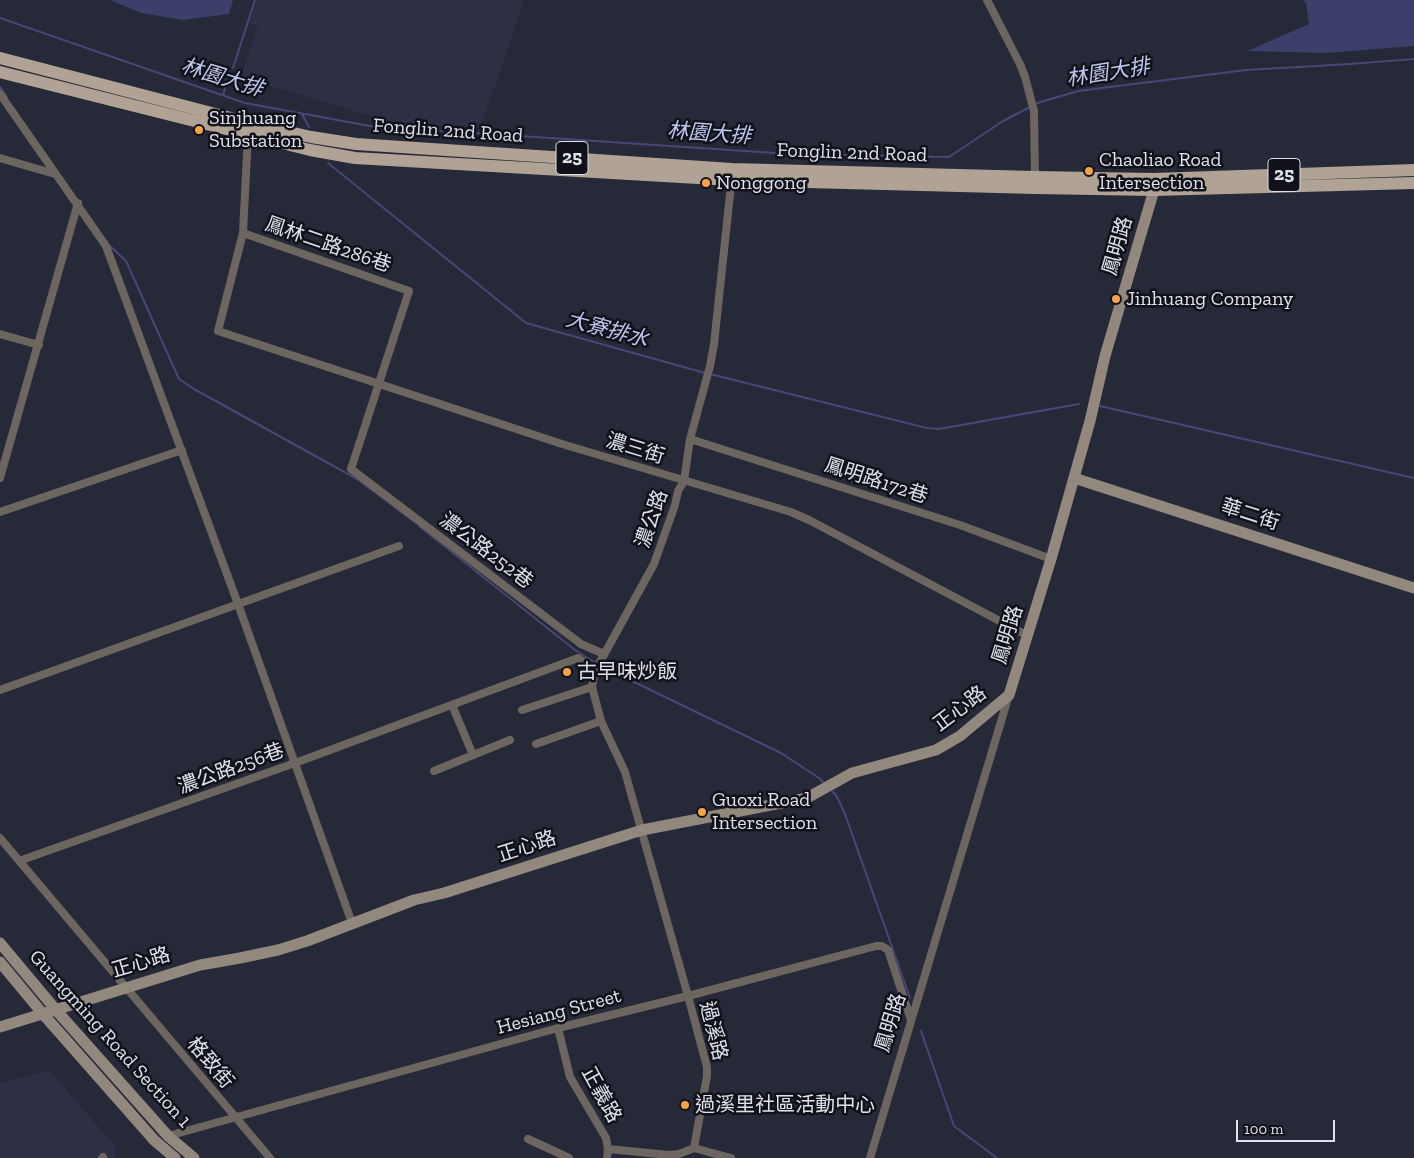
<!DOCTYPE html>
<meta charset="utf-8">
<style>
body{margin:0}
#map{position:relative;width:1414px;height:1158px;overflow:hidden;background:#262938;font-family:"Zilla Slab",serif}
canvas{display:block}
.scale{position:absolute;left:1236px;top:1120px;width:99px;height:22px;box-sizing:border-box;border:2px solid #dfe1ec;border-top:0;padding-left:6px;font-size:15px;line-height:18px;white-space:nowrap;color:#dfe1ec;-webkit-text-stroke:4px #111219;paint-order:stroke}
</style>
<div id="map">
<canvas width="1414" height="1158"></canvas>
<div class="scale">100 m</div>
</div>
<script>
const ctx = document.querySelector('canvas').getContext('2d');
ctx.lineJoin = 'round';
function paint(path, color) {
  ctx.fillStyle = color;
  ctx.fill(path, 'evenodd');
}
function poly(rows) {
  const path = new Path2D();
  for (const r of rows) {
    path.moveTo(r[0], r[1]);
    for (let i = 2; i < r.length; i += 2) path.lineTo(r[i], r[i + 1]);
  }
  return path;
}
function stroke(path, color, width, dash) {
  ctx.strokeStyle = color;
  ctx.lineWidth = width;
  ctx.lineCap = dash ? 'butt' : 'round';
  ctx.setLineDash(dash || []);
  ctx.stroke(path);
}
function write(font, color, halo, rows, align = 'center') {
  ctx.font = font + ' "Zilla Slab","Noto Sans TC",serif';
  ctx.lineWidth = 5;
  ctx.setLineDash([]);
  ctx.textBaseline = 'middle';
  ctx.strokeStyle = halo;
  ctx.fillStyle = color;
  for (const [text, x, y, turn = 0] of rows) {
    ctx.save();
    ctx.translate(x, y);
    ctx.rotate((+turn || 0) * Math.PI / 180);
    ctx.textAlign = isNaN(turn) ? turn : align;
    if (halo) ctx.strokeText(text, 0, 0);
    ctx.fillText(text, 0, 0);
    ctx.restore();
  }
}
paint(poly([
 [257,0,524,0,481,127,394,123,241,77,257,26,249,23],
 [49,1070,116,1147,115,1158,0,1158,0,1083]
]), '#2d2f45');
paint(poly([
 [110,0,233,0,229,14,183,20,141,13],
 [1303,0,1414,0,1414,46,1326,53,1247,51,1309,24,1306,3]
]), '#3b3f6a');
stroke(poly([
 [0,18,245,103,370,126,790,154,949,157,1003,121,1030,107],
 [233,68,255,0],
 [0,87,7,97],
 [223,95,225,88],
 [1034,104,1078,91,1246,70,1350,64,1414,59],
 [302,114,309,127],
 [328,163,526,323,705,373],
 [109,245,126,261,179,379,194,389,357,479,416,523],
 [710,374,927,428,939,429,1079,404],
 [1100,406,1414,478],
 [419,526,575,650,597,664],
 [601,666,781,753,819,778,824,783],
 [831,790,836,795,845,814,910,998],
 [921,1031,954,1126,997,1158]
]), '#4d4478', 2);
stroke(poly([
 [987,0,1020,64,1025,77,1034,111,1035,181],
 [0,94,106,246,238,604,352,923],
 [248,135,243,233,409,291,351,469,581,644,604,654],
 [0,158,55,174],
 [243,233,218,331,562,444,791,512,811,521,1028,636],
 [0,334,39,345],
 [690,439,960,525,1051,559],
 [0,478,78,203],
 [0,512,182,450],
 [0,690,399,546],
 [452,705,473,755],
 [522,710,592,687],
 [536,744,601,721],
 [434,771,510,740],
 [0,838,270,1158],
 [19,861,295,763,578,658,595,671],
 [558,1028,570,1077,606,1138,608,1149],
 [168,1136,558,1028,688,996,876,946,882,946,888,950,911,1020],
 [528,1139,569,1158],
 [694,1148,731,1158],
 [102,1158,103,1157],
 [607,1158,608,1149,669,1155,679,1154,694,1148,707,1076,707,1067,688,996,625,772,601,721,592,687,595,671,654,564,675,505,678,491,684,481,690,439,710,366,714,344,732,176],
 [870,1158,1009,695]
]), '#6d6660', 8);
stroke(poly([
 [1074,478,1414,588],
 [0,943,56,1010,168,1136,194,1158],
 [0,962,43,1014,154,1140,175,1158],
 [0,1027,200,965,240,958,278,950,307,941,414,900,444,893,642,830,807,798,852,773,936,750,960,736,1009,695,1051,559,1090,421,1105,356,1154,190,1154,181]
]), '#93887e', 11);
stroke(poly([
 [0,58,250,123,311,137,356,144,732,169,1034,177,1154,179,1414,170],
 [0,72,310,150,355,158,732,180,1035,188,1154,190,1414,183]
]), '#b0a295', 12);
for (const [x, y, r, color] of [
 [199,130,5,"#f5a345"],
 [1089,171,5,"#f5a345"],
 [706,183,5,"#f5a345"],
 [1116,299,5,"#f5a345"],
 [567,672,5,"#f5a345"],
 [702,812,5,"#f5a345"],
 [685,1105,5,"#f5a345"]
]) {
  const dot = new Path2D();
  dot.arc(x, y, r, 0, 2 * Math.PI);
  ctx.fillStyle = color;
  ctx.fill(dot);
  stroke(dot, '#111219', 2);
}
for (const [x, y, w] of [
 [572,158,32],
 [1284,175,32]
]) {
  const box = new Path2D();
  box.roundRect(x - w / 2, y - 16.5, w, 33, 4);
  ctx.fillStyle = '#111219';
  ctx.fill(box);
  stroke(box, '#dfe1ec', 1);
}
write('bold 19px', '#dfe1ec', null, [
 ["25",572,158],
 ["25",1284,175]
]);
write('20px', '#dfe1ec', '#111219', [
 ["Sinjhuang",209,118],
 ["Substation",209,141],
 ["Chaoliao Road",1099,160],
 ["Intersection",1099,183],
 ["Nonggong",716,183],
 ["Jinhuang Company",1126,299],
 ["古早味炒飯",577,672],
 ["Guoxi Road",712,800],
 ["Intersection",712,823],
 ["過溪里社區活動中心",695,1105]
], 'left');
write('20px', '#dfe1ec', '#111219', [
 ["Fonglin 2nd Road",448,131,4],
 ["Fonglin 2nd Road",852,153,2],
 ["鳳林二路286巷",328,245,19],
 ["鳳明路",1118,246,-74],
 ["濃三街",635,449,17],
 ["鳳明路172巷",876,481,18],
 ["華二街",1250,515,18],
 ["濃公路",652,519,-71],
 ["濃公路252巷",486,551,37],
 ["鳳明路",1008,635,-73],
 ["正心路",960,709,-37],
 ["濃公路256巷",231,769,-20],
 ["正心路",527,847,-18],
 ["正心路",141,963,-17],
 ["Hesiang Street",559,1012,-15],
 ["鳳明路",891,1023,-73],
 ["過溪路",713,1031,76],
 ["Guangming Road Section 1",110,1039,48],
 ["格致街",210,1063,50],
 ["正義路",601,1095,61]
]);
write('italic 21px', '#bfc6f0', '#111219', [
 ["林園大排",1108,73,-9],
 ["林園大排",222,78,17],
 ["林園大排",709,134,4],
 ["大寮排水",607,330,15]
]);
</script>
